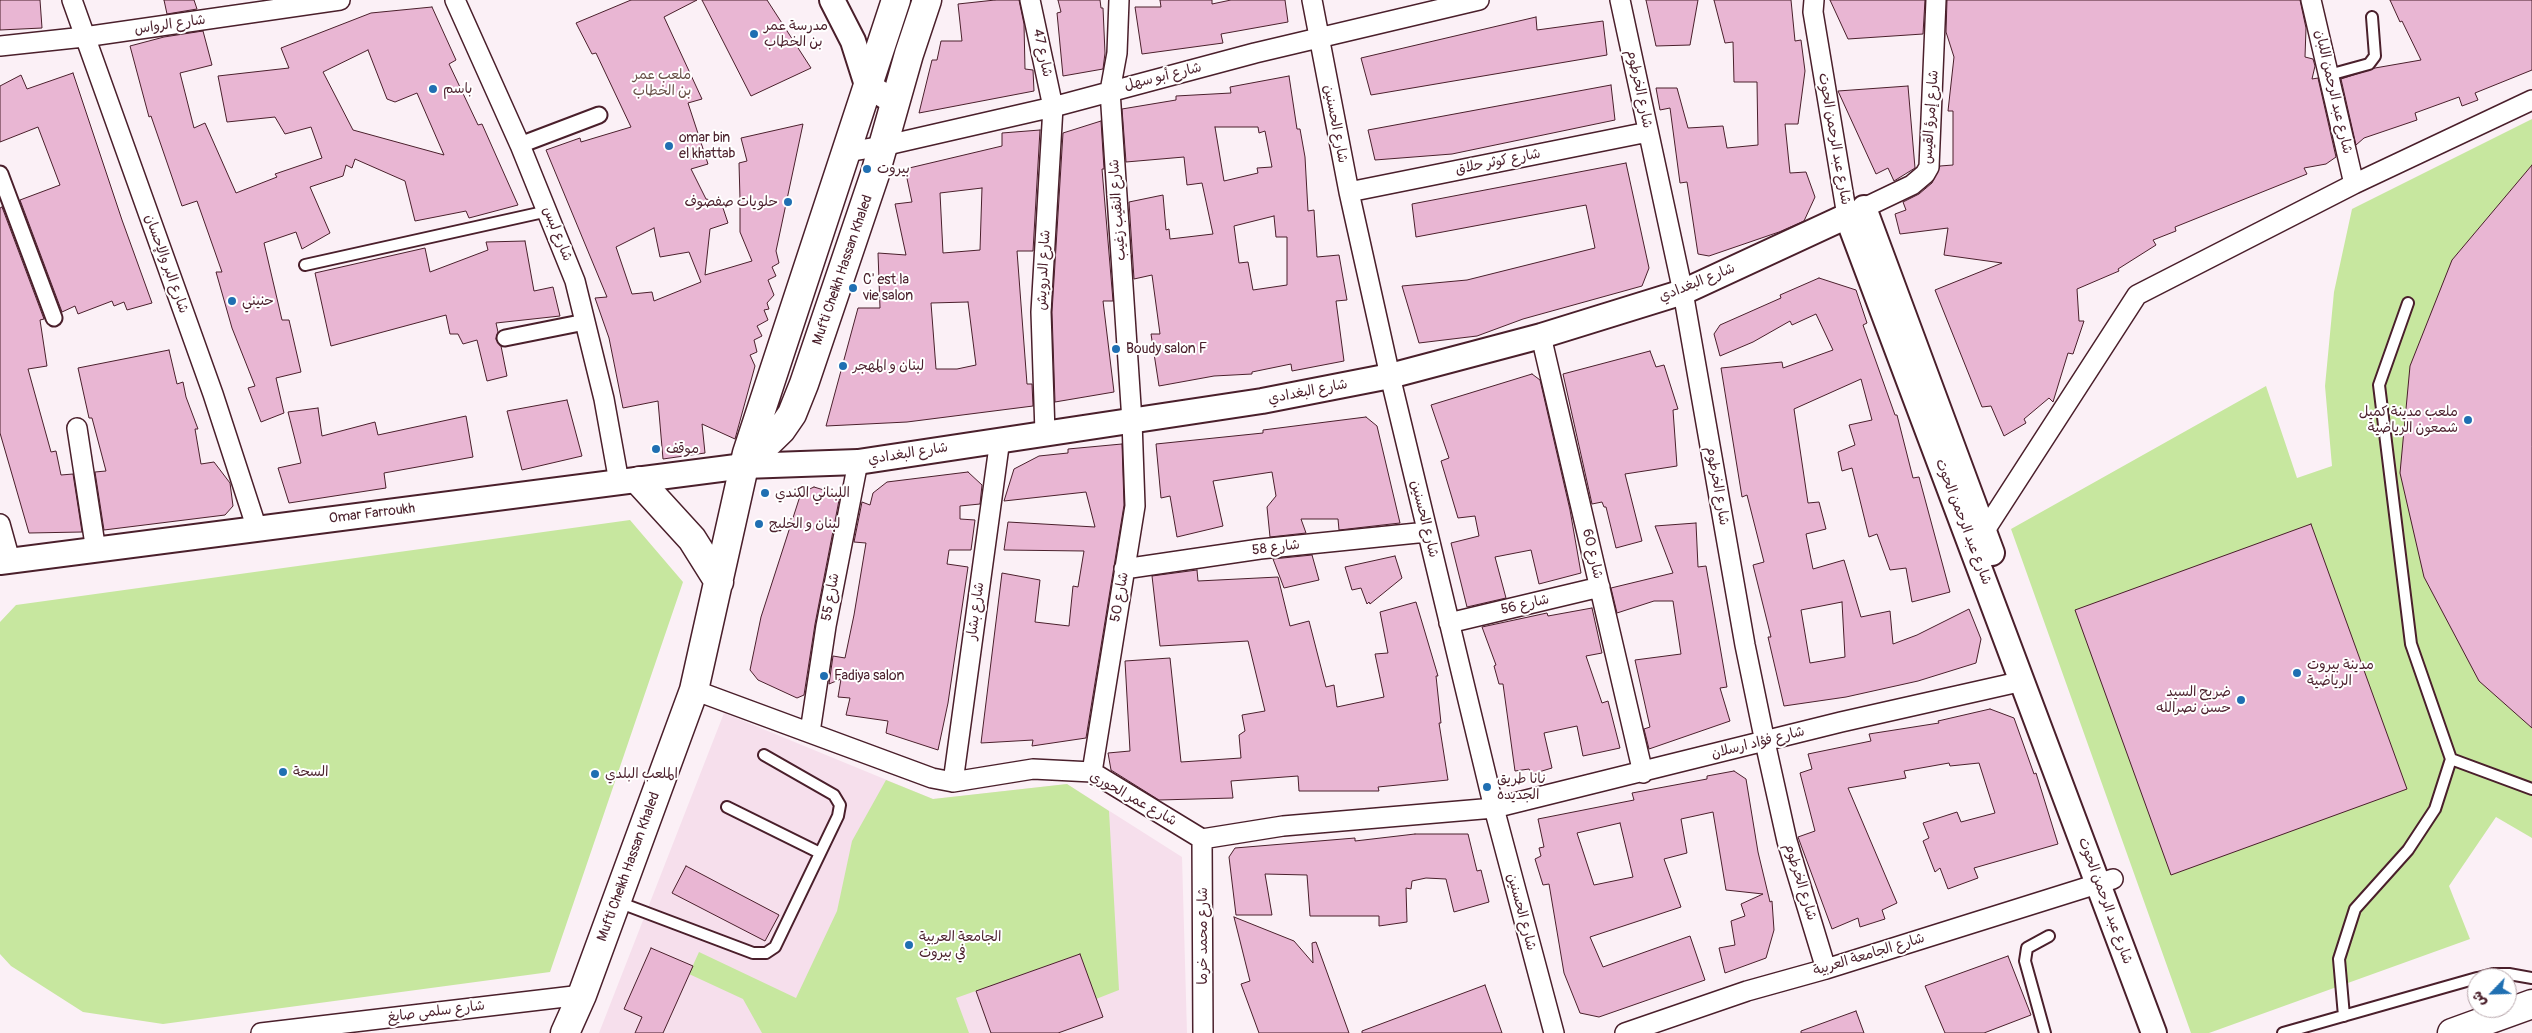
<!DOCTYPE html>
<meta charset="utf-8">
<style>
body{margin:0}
#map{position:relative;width:2532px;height:1033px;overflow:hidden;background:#fbf0f6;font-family:Pangolin,"Playpen Sans Arabic",sans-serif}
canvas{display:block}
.north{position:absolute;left:2467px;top:968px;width:50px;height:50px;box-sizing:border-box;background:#fff;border:1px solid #b7a5aa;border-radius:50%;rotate:246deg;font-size:14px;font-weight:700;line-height:20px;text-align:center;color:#4a1f2b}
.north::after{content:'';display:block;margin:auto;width:18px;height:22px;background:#1f6fb2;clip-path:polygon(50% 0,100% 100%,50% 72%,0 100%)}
</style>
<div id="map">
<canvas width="2532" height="1033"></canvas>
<div class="north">ش</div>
</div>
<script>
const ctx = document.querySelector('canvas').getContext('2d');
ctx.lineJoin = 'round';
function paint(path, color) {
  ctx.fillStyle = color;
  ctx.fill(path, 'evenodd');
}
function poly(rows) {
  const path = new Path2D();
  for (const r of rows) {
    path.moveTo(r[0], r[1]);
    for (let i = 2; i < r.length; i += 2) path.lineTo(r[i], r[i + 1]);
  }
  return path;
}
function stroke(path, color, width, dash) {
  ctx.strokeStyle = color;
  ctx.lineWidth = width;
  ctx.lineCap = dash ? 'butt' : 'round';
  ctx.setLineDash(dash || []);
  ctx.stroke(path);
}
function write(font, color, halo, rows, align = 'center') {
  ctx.font = font + ' Pangolin,"Playpen Sans Arabic",sans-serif';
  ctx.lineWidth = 4;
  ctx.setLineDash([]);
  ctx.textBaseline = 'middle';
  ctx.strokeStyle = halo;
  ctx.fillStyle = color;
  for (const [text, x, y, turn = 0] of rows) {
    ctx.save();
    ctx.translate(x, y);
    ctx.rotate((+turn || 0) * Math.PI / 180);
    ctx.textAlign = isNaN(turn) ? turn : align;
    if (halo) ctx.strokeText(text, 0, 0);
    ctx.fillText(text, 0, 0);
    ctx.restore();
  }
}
paint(poly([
 [724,713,933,799,1067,784,1182,857,1187,1033,599,1033]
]), '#f6dfec');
paint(poly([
 [2532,119,2532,838,2496,817,2449,886,2470,939,2209,1033,2191,1033,2011,529,2266,386,2297,478,2332,466,2325,386,2334,292,2352,209],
 [630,520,683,582,550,972,163,1024,83,1012,11,966,0,954,0,622,16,605],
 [886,780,933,799,1067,784,1109,811,1119,990,1096,999,1080,954,956,998,969,1033,762,1033,743,999,689,974,699,952,796,998,837,911,852,841]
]), '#c7e79f');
const building = poly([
 [0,0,40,0,42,28,0,30,0,0],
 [164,0,194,0,197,9,167,14,164,0],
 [631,0,697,0,664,17,702,99,688,103,708,164,691,169,706,199,721,202,728,223,710,229,705,275,752,261,740,232,740,206,742,207,740,199,739,163,747,161,741,138,803,124,776,251,779,263,772,267,776,276,768,280,774,295,767,303,769,309,764,310,768,320,757,326,762,336,754,340,757,352,750,355,755,366,735,439,702,424,705,453,663,459,658,401,623,408,609,338,595,298,607,297,546,150,580,138,581,142,631,127,596,53,592,54,576,23,631,0],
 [654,228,660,257,689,252,701,282,654,301,652,292,632,294,616,247,654,228],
 [702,0,767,0,811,68,751,96,702,0],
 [995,0,1019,0,1024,24,1025,69,1033,70,1034,91,919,113,932,60,937,60,941,41,962,41,958,4,995,0],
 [1058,0,1100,0,1101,8,1103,8,1105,53,1103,69,1063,76,1057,13,1061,12,1058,0],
 [1160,0,1212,0,1212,4,1231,0,1285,0,1288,22,1221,34,1223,43,1142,54,1135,7,1161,7,1160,0],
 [1646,0,1698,0,1690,45,1656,46,1646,0],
 [1714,0,1791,0,1795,41,1801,40,1805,71,1798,124,1785,124,1790,173,1806,172,1815,197,1804,221,1779,232,1709,256,1698,254,1687,182,1680,183,1670,108,1660,110,1656,88,1677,88,1688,128,1723,126,1727,148,1758,145,1757,82,1734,82,1733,42,1725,43,1714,0],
 [1830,0,1925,0,1923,34,1848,39,1830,0],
 [1947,0,2300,0,2306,28,2305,57,2313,59,2315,66,2312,79,2318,78,2336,157,2326,164,2304,168,2307,174,2175,227,2176,231,2153,240,2156,245,2118,269,2119,271,2077,289,2079,321,2084,321,2073,354,2068,353,2053,402,2049,398,2024,419,2026,423,2004,436,1991,406,1982,407,1935,290,2002,263,1944,255,1948,228,1900,234,1895,214,1906,210,1903,202,1919,194,1932,183,1940,166,1953,165,1953,111,1948,111,1954,57,1946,32,1947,0],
 [2390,0,2532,0,2532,70,2475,93,2478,100,2462,106,2459,97,2415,113,2417,120,2364,138,2356,145,2341,79,2375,68,2421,60,2402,21,2400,22,2390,0],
 [432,7,456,60,449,64,478,125,482,124,518,205,469,218,466,211,415,221,405,181,355,159,352,168,346,165,343,176,310,187,330,233,302,249,296,232,264,243,282,320,289,320,301,372,276,378,284,413,261,422,248,388,255,386,232,328,216,272,222,272,197,201,182,206,151,116,149,117,130,46,164,37,203,31,212,65,180,73,194,128,205,123,236,193,277,177,275,174,322,158,311,127,285,134,275,117,227,122,218,76,289,68,281,48,371,13,432,7],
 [368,50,387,99,395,102,417,93,444,155,353,130,323,72,368,50],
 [1536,17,1537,30,1603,21,1607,55,1371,95,1361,58,1536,17],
 [73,73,122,220,152,303,127,310,124,302,114,306,112,301,78,314,75,306,62,312,20,200,60,185,38,127,0,142,0,86,21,75,27,89,73,73],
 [1289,76,1297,129,1300,129,1305,157,1308,211,1314,210,1317,257,1339,255,1347,300,1336,301,1344,361,1292,371,1291,364,1252,372,1252,374,1214,376,1159,386,1151,334,1160,334,1152,275,1134,279,1129,202,1163,195,1166,230,1169,229,1170,239,1213,234,1202,183,1187,185,1184,157,1126,162,1122,109,1176,100,1176,96,1231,93,1230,87,1289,76],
 [1215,127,1258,127,1259,133,1265,131,1272,167,1257,168,1258,173,1224,181,1215,127],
 [1274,216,1276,237,1287,237,1287,285,1253,290,1248,262,1239,263,1234,226,1274,216],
 [1611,85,1615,120,1452,154,1375,160,1368,130,1611,85],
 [1908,86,1915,168,1894,181,1888,168,1876,174,1838,91,1908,86],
 [1101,121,1104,169,1102,169,1113,301,1103,301,1114,392,1055,402,1052,312,1063,133,1101,121],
 [1040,130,1033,251,1017,251,1027,384,1032,384,1033,406,907,422,826,426,858,308,880,308,878,253,906,255,895,204,912,202,905,169,1002,146,1002,133,1040,130],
 [982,188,980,250,943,253,940,193,982,188],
 [968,302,976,365,957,369,936,369,931,303,968,302],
 [1626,163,1649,268,1642,286,1523,319,1477,336,1419,343,1402,286,1467,280,1595,248,1586,205,1416,237,1412,204,1626,163],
 [2532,165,2532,728,2479,681,2424,577,2400,473,2410,366,2452,260,2532,165],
 [2,207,44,319,40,320,47,366,28,369,51,452,56,451,61,475,73,474,82,532,29,533,0,433,0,208,2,207],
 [525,241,534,291,553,287,560,316,496,323,498,332,496,339,501,346,507,376,487,381,477,340,463,344,458,334,450,334,446,315,331,346,315,273,425,248,430,272,488,250,486,242,525,241],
 [1819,278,1856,290,1867,323,1863,325,1895,415,1897,415,1913,478,1919,477,1950,592,1912,602,1906,568,1890,570,1877,534,1869,537,1852,468,1842,471,1838,452,1855,445,1849,425,1872,420,1861,379,1794,409,1808,503,1819,502,1826,529,1806,534,1813,569,1844,560,1861,617,1890,611,1893,644,1917,635,1969,609,1981,639,1976,663,1918,681,1846,697,1784,706,1768,637,1771,637,1753,565,1764,562,1747,495,1742,497,1721,368,1782,362,1783,368,1833,350,1816,314,1792,325,1790,321,1753,342,1720,356,1714,334,1720,325,1781,298,1780,295,1819,278],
 [1842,602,1845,657,1810,663,1801,610,1842,602],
 [169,350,177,384,183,382,186,397,198,429,195,429,201,464,214,462,230,483,233,506,225,515,104,530,95,472,106,471,92,418,89,418,78,368,169,350],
 [1650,351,1656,367,1664,365,1678,409,1673,410,1677,466,1625,474,1642,541,1616,548,1606,507,1604,507,1602,502,1592,504,1563,374,1650,351],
 [1532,374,1540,380,1570,510,1581,573,1539,584,1531,550,1495,557,1506,598,1467,607,1451,543,1479,536,1475,516,1458,518,1441,461,1449,458,1431,405,1532,374],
 [567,400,582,456,522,470,507,411,567,400],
 [318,408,322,436,375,422,378,435,466,416,473,457,384,473,386,488,289,503,278,468,301,463,288,412,318,408],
 [1366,417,1377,426,1400,523,1339,530,1338,519,1301,519,1306,533,1270,537,1267,507,1276,496,1272,472,1213,481,1223,526,1177,537,1170,496,1161,498,1156,444,1263,433,1263,430,1366,417],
 [1122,444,1124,505,1086,738,1032,746,1033,740,981,743,1002,573,1040,580,1035,622,1069,626,1073,586,1078,587,1084,551,1004,550,1008,522,1095,527,1086,492,1004,501,1014,469,1039,456,1068,453,1068,449,1122,444],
 [968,472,982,485,980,504,960,506,960,519,975,520,971,550,949,550,947,564,968,567,948,703,938,750,886,733,888,721,846,715,850,698,838,697,841,679,829,684,833,656,845,658,854,615,866,543,854,542,862,502,870,505,873,493,887,482,968,472],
 [814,487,840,495,815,624,804,695,797,698,758,680,750,670,761,617,801,493,814,487],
 [1696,523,1698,567,1706,566,1727,687,1720,688,1730,721,1649,749,1644,729,1650,727,1635,660,1681,654,1673,601,1654,601,1617,613,1611,588,1673,573,1655,526,1696,523],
 [2311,524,2407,789,2171,875,2075,610,2311,524],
 [1312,555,1319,580,1284,588,1273,559,1312,555],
 [1395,556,1402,578,1370,604,1369,602,1367,604,1361,588,1352,590,1345,567,1395,556],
 [1197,570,1198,581,1278,577,1290,626,1309,621,1326,687,1334,685,1337,707,1384,697,1375,654,1388,653,1380,612,1416,602,1438,676,1436,676,1441,723,1439,723,1448,780,1378,787,1379,791,1299,791,1298,776,1231,781,1233,798,1159,800,1111,770,1108,753,1130,751,1125,661,1170,658,1181,762,1241,758,1239,735,1245,731,1242,715,1265,711,1248,641,1160,646,1152,576,1197,570],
 [1592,608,1602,653,1586,656,1602,703,1608,701,1620,748,1583,756,1577,726,1544,733,1552,768,1532,774,1529,769,1515,771,1503,684,1499,684,1494,666,1496,665,1482,627,1547,613,1548,616,1592,608],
 [1990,709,2014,718,2034,774,2036,773,2058,844,1974,868,1978,878,1948,889,1940,868,1935,872,1923,841,1929,838,1923,823,1957,812,1961,822,1995,813,1979,763,1950,766,1949,763,1904,771,1906,778,1848,788,1897,903,1882,910,1885,919,1860,927,1858,918,1832,929,1798,837,1815,831,1800,773,1812,769,1808,754,1871,741,1869,734,1939,723,1938,721,1990,709],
 [1734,771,1746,779,1758,852,1770,902,1772,901,1774,930,1766,958,1725,973,1719,948,1735,945,1731,921,1745,916,1741,904,1763,894,1726,890,1713,812,1681,819,1687,853,1664,859,1681,907,1590,937,1603,967,1690,936,1705,980,1599,1017,1580,1013,1564,973,1549,884,1543,885,1535,859,1541,856,1539,848,1544,847,1538,819,1634,800,1632,793,1707,779,1707,776,1734,771],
 [1620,823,1633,877,1594,885,1577,833,1620,823],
 [1415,834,1468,834,1477,871,1481,870,1489,902,1454,912,1446,879,1426,878,1412,881,1411,889,1406,888,1407,922,1379,926,1379,916,1310,916,1307,875,1265,874,1272,915,1236,915,1229,857,1235,848,1355,838,1355,841,1415,834],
 [686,866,779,915,765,941,672,893,686,866],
 [1234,917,1294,941,1313,963,1312,943,1316,942,1349,1033,1259,1033,1241,984,1250,981,1234,917],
 [651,948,693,966,663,1033,635,1033,642,1017,624,1009,651,948],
 [1080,954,1103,1017,1058,1033,991,1033,976,991,1080,954],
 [2008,956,2031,1015,1984,1033,1945,1033,1925,986,2008,956],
 [1485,985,1502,1033,1362,1033,1362,1031,1485,985],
 [1856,1011,1864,1033,1801,1033,1801,1031,1856,1011]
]);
paint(building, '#e9b6d3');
stroke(building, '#4a1f2b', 1);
const service = poly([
 [2329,75,2369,64,2375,56,2372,17],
 [305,265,548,211],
 [2408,303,2379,385,2411,644,2451,759],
 [727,807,820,853],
 [618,902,753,953,766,953,775,947,838,816,840,805,834,795,764,755],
 [2478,978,2493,974,2509,974,2532,978],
 [2344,1016,2339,959,2355,909,2408,850,2435,809,2451,759,2532,789],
 [2045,1033,2025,961,2027,948,2049,936],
 [2283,1033,2477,978]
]);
const pedestrian = poly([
 [520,145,599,115],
 [0,174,54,318],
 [505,338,585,322]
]);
const minor = poly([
 [72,0,213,394,257,529],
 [455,0,520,145,575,281,604,399,619,482],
 [1030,0,1053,107,1041,312,1045,433],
 [1312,0,1349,192,1390,376,1494,808,1554,1033],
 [1620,0,1683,292,1745,645,1765,742,1787,841,1826,969],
 [1814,0,1813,12,1847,216,1912,185,1925,174,1929,167,1936,0],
 [2311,0,2354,184],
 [0,46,84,37,340,0],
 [847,152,883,146,1053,107,1255,53,1479,0],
 [1349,192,1648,132],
 [1541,336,1643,773],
 [77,428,96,551],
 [0,524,10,560],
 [1978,541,2137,295,2354,184,2532,100],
 [1124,569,1260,549,1427,532],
 [1449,623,1600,587],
 [694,690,932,778,953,782,1033,769,1092,772,1202,839,1283,826,1494,808,1841,722,2023,681],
 [810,732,826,626,858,462],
 [1092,772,1135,506,1132,421,1110,91,1117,53,1119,0],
 [953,782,1000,439],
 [1202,839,1203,1033],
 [261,1033,582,995],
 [1625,1033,1747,991,1826,969,2113,879]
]);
const tertiary = poly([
 [832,0,853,41,867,85,896,103],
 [1864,208,1992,553],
 [0,562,744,466,858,462,1262,401,1390,376,1541,336,1683,292,1847,216,2154,1033]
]);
const secondary = poly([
 [744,466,781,430,792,414,804,384,875,174,909,54,927,0],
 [639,481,692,539,719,582],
 [565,1033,582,995,694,690,747,453,896,0],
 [2452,1033,2532,1004]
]);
stroke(service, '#4a1f2b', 14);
stroke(pedestrian, '#4a1f2b', 19);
stroke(minor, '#4a1f2b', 22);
stroke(tertiary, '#4a1f2b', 28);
stroke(secondary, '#4a1f2b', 31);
stroke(service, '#fff', 10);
stroke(pedestrian, '#fff', 15);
stroke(minor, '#fff', 19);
stroke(tertiary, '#fff', 24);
stroke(secondary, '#fff', 28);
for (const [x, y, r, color] of [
 [754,34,5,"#1f6fb2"],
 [433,89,5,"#1f6fb2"],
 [669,146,5,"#1f6fb2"],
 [867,169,5,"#1f6fb2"],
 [788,202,5,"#1f6fb2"],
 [853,288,5,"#1f6fb2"],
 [232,301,5,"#1f6fb2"],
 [1116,349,5,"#1f6fb2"],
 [843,366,5,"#1f6fb2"],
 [2468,420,5,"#1f6fb2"],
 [656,449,5,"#1f6fb2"],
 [765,493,5,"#1f6fb2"],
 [759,524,5,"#1f6fb2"],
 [2297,673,5,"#1f6fb2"],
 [824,676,5,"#1f6fb2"],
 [2241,700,5,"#1f6fb2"],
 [283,772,5,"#1f6fb2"],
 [595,774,5,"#1f6fb2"],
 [1487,787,5,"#1f6fb2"],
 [909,945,5,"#1f6fb2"]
]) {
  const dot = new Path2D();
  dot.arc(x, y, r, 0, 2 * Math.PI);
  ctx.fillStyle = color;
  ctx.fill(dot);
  stroke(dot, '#fff', 2);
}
write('14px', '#4a1f2b', '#fff', [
 ["شارع الرواس",170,25,-8],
 ["شارع 47",1042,53,78],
 ["شارع أبو سهل",1163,77,-14],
 ["شارع الخرطوم",1639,89,78],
 ["شارع عبد الرحمن اللبان",2333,92,77],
 ["شارع إمرؤ القيس",1931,117,-86],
 ["شارع الحسنين",1335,124,79],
 ["شارع عبد الرحمن الحوت",1834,139,80],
 ["شارع كوثر حلاق",1498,162,-11],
 ["شارع النقيب زغيب",1118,210,-94],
 ["شارع لبس",557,234,68],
 ["شارع البر والإحسان",166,264,70],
 ["Mufti Cheikh Hassan Khaled",843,270,-71],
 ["شارع الدرويش",1044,270,-87],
 ["شارع البغدادي",1697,283,-22],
 ["شارع البغدادي",1308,392,-11],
 ["شارع البغدادي",908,454,-9],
 ["شارع الخرطوم",1717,486,80],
 ["Omar Farroukh",372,514,-7],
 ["شارع الحسنين",1424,519,76],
 ["شارع عبد الرحمن الحوت",1963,522,69],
 ["شارع 58",1276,548,-7],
 ["شارع 60",1592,554,77],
 ["شارع 55",831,597,-80],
 ["شارع 50",1120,597,-80],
 ["شارع 56",1525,605,-13],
 ["شارع بشار",976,611,-82],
 ["شارع فؤاد ارسلان",1758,743,-14],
 ["شارع عمر الحوري",1133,799,29],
 ["Mufti Cheikh Hassan Khaled",629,867,-70],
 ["شارع الخرطوم",1800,882,73],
 ["شارع عبد الرحمن الحوت",2105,901,70],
 ["شارع الحسنين",1521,912,75],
 ["شارع محمد خرما",1203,936,-90],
 ["شارع الجامعة العربية",1869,955,-17],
 ["شارع سلمى صايغ",436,1012,-7]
]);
write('14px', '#4a1f2b', '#fff', [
 ["مدرسة عمر",764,26],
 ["بن الخطاب",764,42],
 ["باسم",443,89],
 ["omar bin",679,138],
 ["el khattab",679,154],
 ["بيروت",877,169],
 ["حلويات صفصوف",778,202,"right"],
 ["C' est la",863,280],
 ["vie salon",863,296],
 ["حنيني",242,301],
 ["Boudy salon F",1126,349],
 ["لبنان و المهجر",853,366],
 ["ملعب مدينة كميل",2458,412,"right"],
 ["شمعون الرياضية",2458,428,"right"],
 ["موقف",666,449],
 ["اللبناني الكندي",775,493],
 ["لبنان و الخليج",769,524],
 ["مدينة بيروت",2307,665],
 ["الرياضية",2307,681],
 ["Fadiya salon",834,676],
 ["ضريح السيد",2231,692,"right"],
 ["حسن نصرالله",2231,708,"right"],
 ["السحة",293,772],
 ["الملعب البلدي",605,774],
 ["نانا طريق",1497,779],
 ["الجديده",1497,795],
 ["الجامعة العربية",919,937],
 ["في بيروت",919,953]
], 'left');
write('14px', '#695148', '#fff', [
 ["ملعب عمر",662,75],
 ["بن الخطاب",662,91]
]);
</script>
